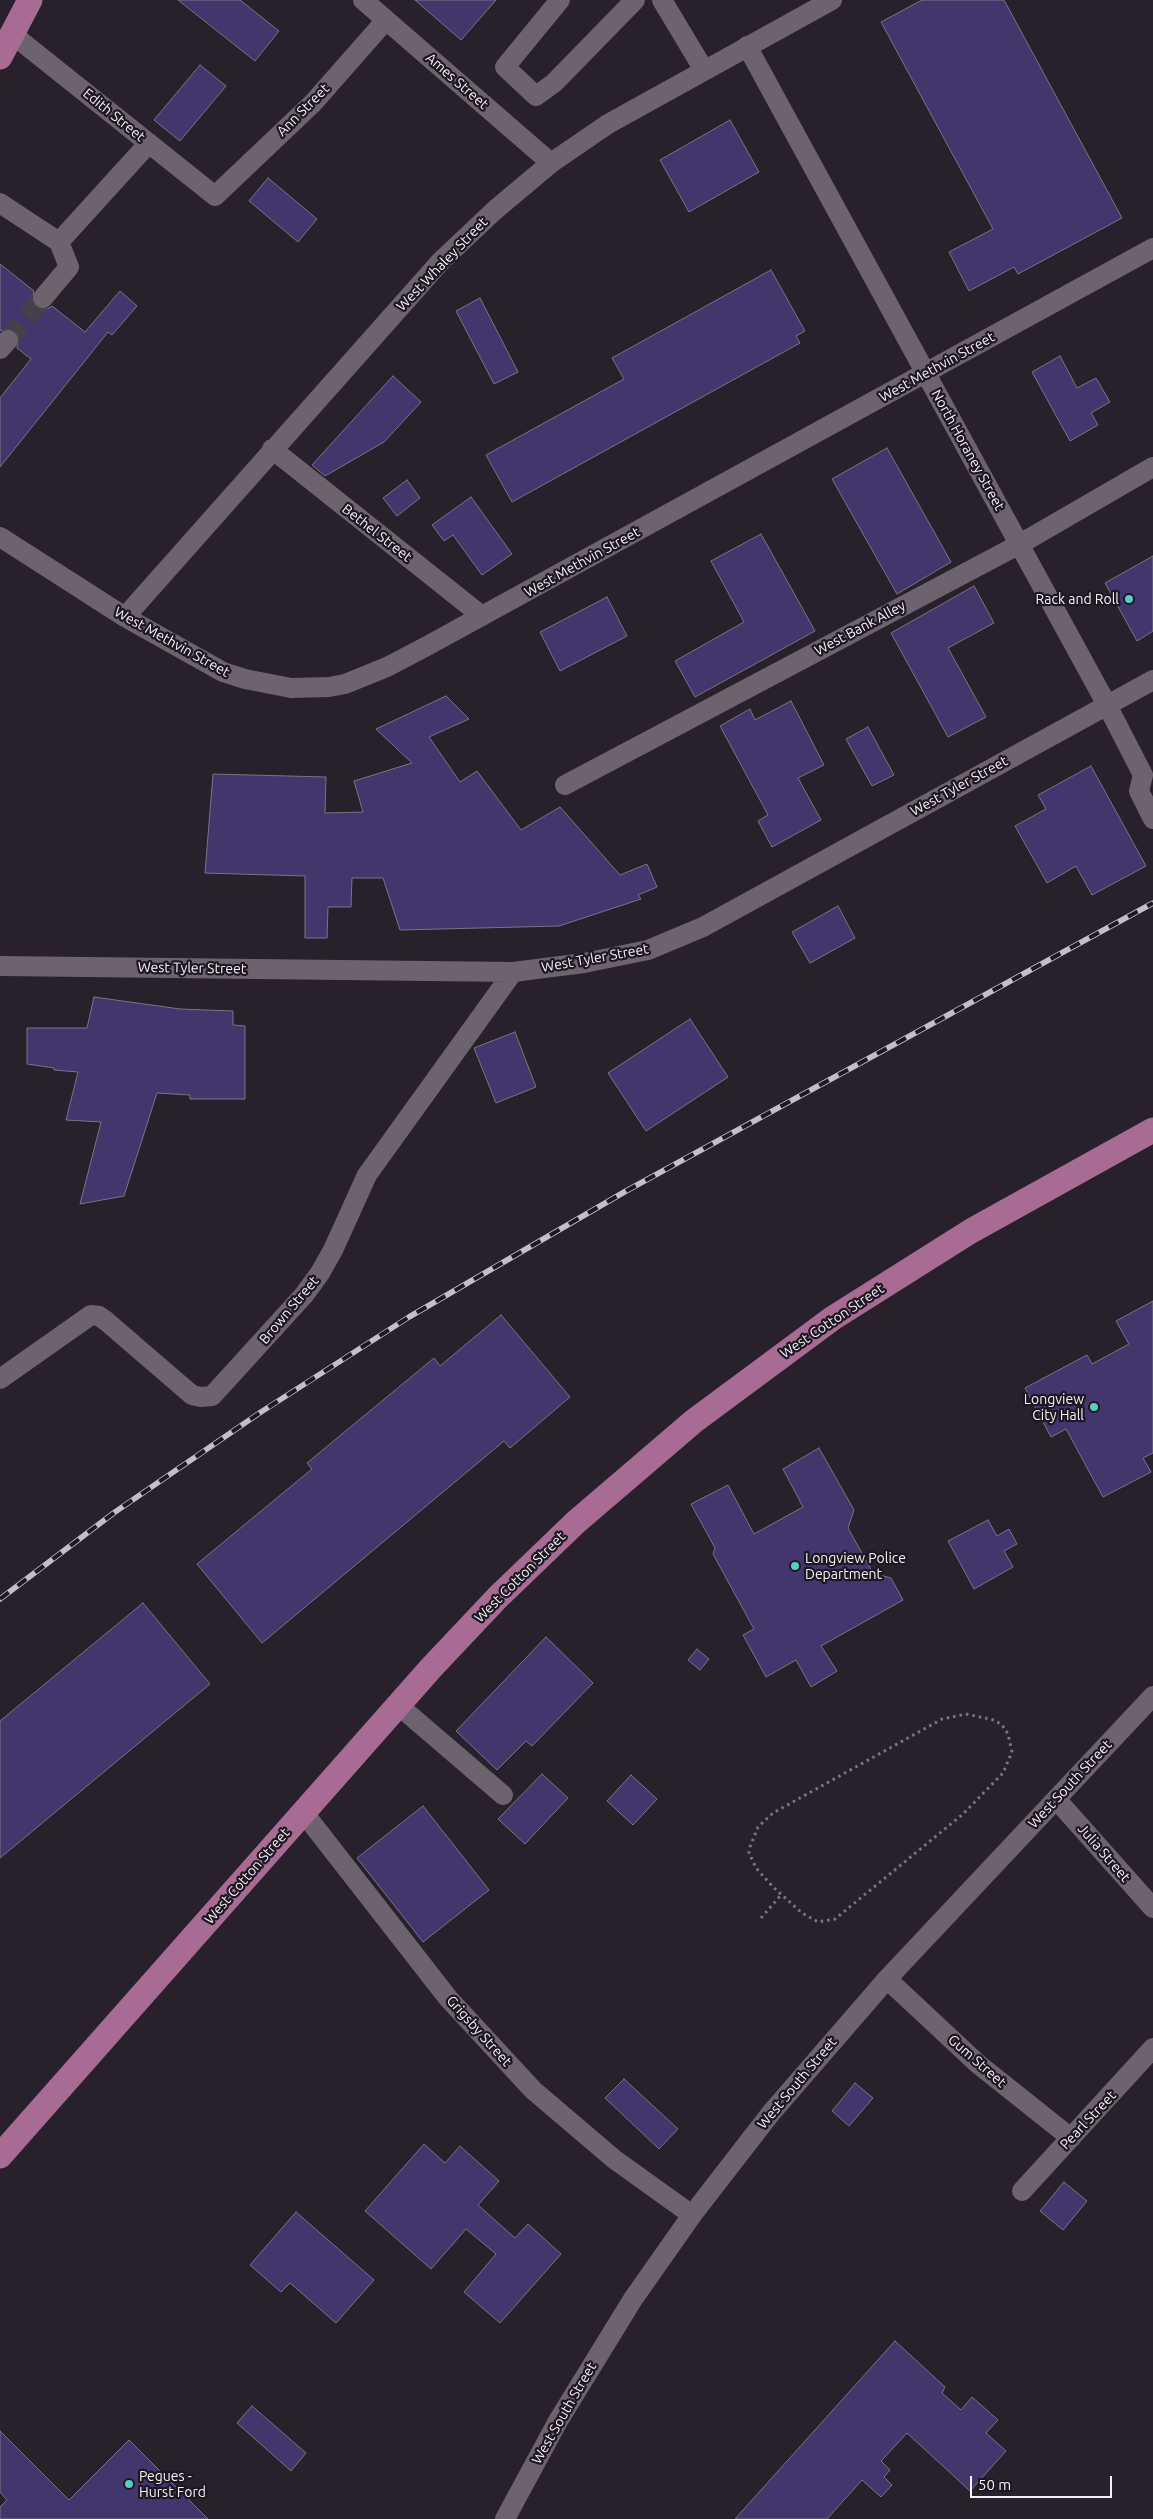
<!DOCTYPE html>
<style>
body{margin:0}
#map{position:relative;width:1153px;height:2519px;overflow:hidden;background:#28202a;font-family:Ubuntu,sans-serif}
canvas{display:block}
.scale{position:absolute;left:970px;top:2476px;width:142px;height:22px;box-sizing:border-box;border:2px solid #f7f1f9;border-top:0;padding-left:6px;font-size:15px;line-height:18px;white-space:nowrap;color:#f7f1f9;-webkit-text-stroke:4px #1e1721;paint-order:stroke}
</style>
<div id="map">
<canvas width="1153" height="2519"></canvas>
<div class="scale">50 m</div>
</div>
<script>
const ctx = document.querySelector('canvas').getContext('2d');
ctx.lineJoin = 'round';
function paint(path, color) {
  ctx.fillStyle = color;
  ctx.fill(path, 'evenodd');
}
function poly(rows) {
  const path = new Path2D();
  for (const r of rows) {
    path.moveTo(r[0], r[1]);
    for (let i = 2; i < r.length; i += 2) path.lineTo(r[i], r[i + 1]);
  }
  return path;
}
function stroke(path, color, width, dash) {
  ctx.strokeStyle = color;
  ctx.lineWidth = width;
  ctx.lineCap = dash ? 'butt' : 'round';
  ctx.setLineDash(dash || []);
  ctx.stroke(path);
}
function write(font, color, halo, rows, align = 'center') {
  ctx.font = font + ' Ubuntu,sans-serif';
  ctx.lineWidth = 4.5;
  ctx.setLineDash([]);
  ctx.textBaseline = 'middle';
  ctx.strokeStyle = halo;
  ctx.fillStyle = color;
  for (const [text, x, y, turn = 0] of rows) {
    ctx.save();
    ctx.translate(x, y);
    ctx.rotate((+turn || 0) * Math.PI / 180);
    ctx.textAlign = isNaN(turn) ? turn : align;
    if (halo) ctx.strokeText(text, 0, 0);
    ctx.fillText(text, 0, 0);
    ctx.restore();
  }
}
const building = poly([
 [178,0,240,0,279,31,255,61,178,0],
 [415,0,496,0,461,40,415,0],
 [922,0,1004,0,1122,218,1018,274,1014,267,969,291,949,252,993,229,881,22,922,0],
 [200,65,226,86,180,141,154,120,200,65],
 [730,120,759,172,689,212,660,160,730,120],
 [268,178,317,219,298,242,249,201,268,178],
 [0,264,34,291,32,302,36,307,47,309,52,306,85,332,120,291,137,306,112,335,108,332,0,467,0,398,31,359,17,348,19,337,15,331,10,328,0,331,0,264],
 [771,270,805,331,796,336,800,343,512,502,486,455,624,379,612,358,771,270],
 [480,298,518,372,494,384,456,311,480,298],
 [1060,356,1077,388,1096,378,1110,402,1091,413,1098,425,1070,441,1032,372,1060,356],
 [393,376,421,402,384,442,325,476,312,465,393,376],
 [887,448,951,562,897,594,832,479,887,448],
 [407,480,420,498,397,516,383,498,407,480],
 [471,497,512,554,482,575,453,535,444,541,432,525,471,497],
 [761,534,815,631,695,697,675,661,744,622,711,561,761,534],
 [1153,556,1153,631,1137,641,1105,583,1153,556],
 [974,586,994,623,948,648,986,717,948,737,891,633,974,586],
 [607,597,627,636,560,671,540,632,607,597],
 [446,696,469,719,429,737,460,782,477,771,521,830,560,807,620,875,647,864,657,887,638,895,641,899,559,926,400,930,383,878,352,878,351,907,328,907,327,938,305,938,305,876,205,873,213,774,326,777,325,813,363,812,354,781,412,763,376,729,446,696],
 [791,701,824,765,798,778,821,820,772,847,758,821,768,815,720,726,750,709,755,720,791,701],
 [868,727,894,775,872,786,846,739,868,727],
 [1091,766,1146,866,1092,895,1076,866,1047,883,1015,826,1046,809,1038,795,1091,766],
 [838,906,855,938,810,963,792,932,838,906],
 [94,997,180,1009,233,1011,233,1025,245,1026,245,1099,190,1099,190,1095,157,1093,124,1196,80,1204,101,1122,66,1120,78,1072,54,1070,54,1068,27,1064,27,1028,87,1028,94,997],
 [690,1019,728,1077,646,1131,608,1073,690,1019],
 [515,1032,536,1087,496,1103,474,1048,515,1032],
 [1153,1301,1153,1453,1143,1458,1151,1472,1103,1497,1066,1429,1051,1437,1025,1388,1087,1355,1092,1364,1129,1344,1116,1321,1153,1301],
 [501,1315,570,1397,510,1448,504,1441,262,1643,197,1564,312,1469,307,1463,434,1358,440,1366,501,1315],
 [819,1448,854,1510,848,1528,873,1573,891,1578,903,1600,821,1646,837,1671,811,1687,796,1660,766,1677,743,1635,754,1629,713,1554,715,1548,691,1504,728,1485,754,1534,803,1507,783,1469,819,1448],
 [988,1520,997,1536,1009,1529,1017,1544,1004,1551,1013,1567,974,1589,948,1541,988,1520],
 [143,1603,210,1684,0,1858,0,1721,143,1603],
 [546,1637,593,1683,532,1746,526,1741,497,1770,456,1731,546,1637],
 [697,1649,709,1659,700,1670,688,1660,697,1649],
 [542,1774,568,1798,525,1844,498,1819,542,1774],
 [631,1775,657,1799,633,1825,607,1801,631,1775],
 [423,1806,489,1890,423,1942,357,1858,423,1806],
 [624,2079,678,2129,659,2149,605,2098,624,2079],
 [855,2083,873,2098,849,2126,832,2111,855,2083],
 [424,2144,445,2163,460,2146,499,2181,478,2205,515,2238,528,2224,561,2254,500,2323,464,2292,496,2254,466,2229,431,2269,365,2211,424,2144],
 [1064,2182,1087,2201,1063,2230,1040,2211,1064,2182],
 [296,2212,374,2280,336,2323,290,2283,281,2292,250,2265,296,2212],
 [895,2341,945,2387,942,2393,961,2410,972,2397,998,2420,986,2433,1006,2451,970,2491,907,2433,881,2461,890,2470,884,2477,892,2485,881,2497,862,2480,827,2519,735,2519,895,2341],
 [252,2406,306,2453,291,2471,237,2423,252,2406],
 [0,2431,69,2500,129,2440,208,2519,0,2519,0,2507,7,2500,0,2492,0,2431]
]);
paint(building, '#42366d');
stroke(building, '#787685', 1);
stroke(poly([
 [8,340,43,298]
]), '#473f49', 20, [20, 10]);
stroke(poly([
 [966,1714,994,1720,1002,1725,1008,1734,1012,1752,1003,1773,963,1814,835,1919,818,1922,802,1913,773,1887,756,1868,749,1853,750,1847,758,1827,773,1813,942,1719,966,1714],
 [761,1918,781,1895]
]), '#7d767f', 3, [2.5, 4]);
stroke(poly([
 [363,0,551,163],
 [560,0,505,67,536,96,554,83,635,0],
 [662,0,704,70],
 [12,34,215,196,313,103,386,20],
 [747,46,1107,705,1143,775,1139,791,1153,819],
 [0,203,59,242,69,267,43,298],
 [59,242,149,143],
 [0,349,8,340],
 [272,449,482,616],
 [0,537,125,617,223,672,245,679,291,688,329,687,345,684,387,667,427,646,1153,248],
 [125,617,441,261,495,210,551,163,608,124,832,0],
 [565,785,1020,544,1153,467],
 [0,966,513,972,584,963,648,950,703,927,1153,680],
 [0,1379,91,1315,99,1316,106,1321,192,1395,201,1397,212,1396,304,1295,320,1273,333,1250,367,1175,513,972],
 [398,1705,503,1795],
 [1056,1799,1153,1908],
 [303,1812,448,1998,533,2090,614,2159,692,2215],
 [887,1979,978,2064,1071,2138],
 [1022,2191,1153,2048],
 [505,2519,558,2421,633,2299,692,2215,771,2113,887,1979,1153,1696]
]), '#6c636f', 20);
stroke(poly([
 [0,57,30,0],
 [0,2156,431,1668,498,1597,576,1522,694,1421,833,1318,971,1231,1153,1130]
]), '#a76b94', 25);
const rail = poly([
 [0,1599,115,1512,261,1412,409,1317,626,1191,1153,903]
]);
stroke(rail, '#c5bec7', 5.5);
stroke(rail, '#1e1721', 4, [11]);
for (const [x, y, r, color] of [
 [1129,599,5,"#55cec5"],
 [1094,1407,5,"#55cec5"],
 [795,1566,5,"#55cec5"],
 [129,2484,5,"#55cec5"]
]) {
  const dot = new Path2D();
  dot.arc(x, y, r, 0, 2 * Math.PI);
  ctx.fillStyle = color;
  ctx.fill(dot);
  stroke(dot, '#1e1721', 2);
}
write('14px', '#f7f1f9', '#1e1721', [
 ["Ames Street",457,81,41],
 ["Ann Street",303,110,-45],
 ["Edith Street",114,115,39],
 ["West Whaley Street",442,264,-46],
 ["West Methvin Street",937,367,-29],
 ["North Horaney Street",968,450,61],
 ["Bethel Street",377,533,38],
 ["West Methvin Street",582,562,-29],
 ["West Bank Alley",860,628,-28],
 ["West Methvin Street",172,642,29],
 ["West Tyler Street",959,786,-29],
 ["West Tyler Street",595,958,-10],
 ["West Tyler Street",192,968,1],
 ["Brown Street",289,1310,-50],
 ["West Cotton Street",832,1321,-34],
 ["West Cotton Street",520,1577,-45],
 ["West South Street",1070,1784,-47],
 ["Julia Street",1104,1853,49],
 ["West Cotton Street",247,1876,-49],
 ["Grigsby Street",479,2031,48],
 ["Gum Street",977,2061,41],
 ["West South Street",797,2083,-50],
 ["Pearl Street",1088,2120,-47],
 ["West South Street",564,2413,-60]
]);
write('14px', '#f7f1f9', '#1e1721', [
 ["Rack and Roll",1119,599],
 ["Longview",1084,1399],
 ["City Hall",1084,1415],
 ["Longview Police",805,1558,"left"],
 ["Department",805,1574,"left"],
 ["Pegues -",139,2476,"left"],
 ["Hurst Ford",139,2492,"left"]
], 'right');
</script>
